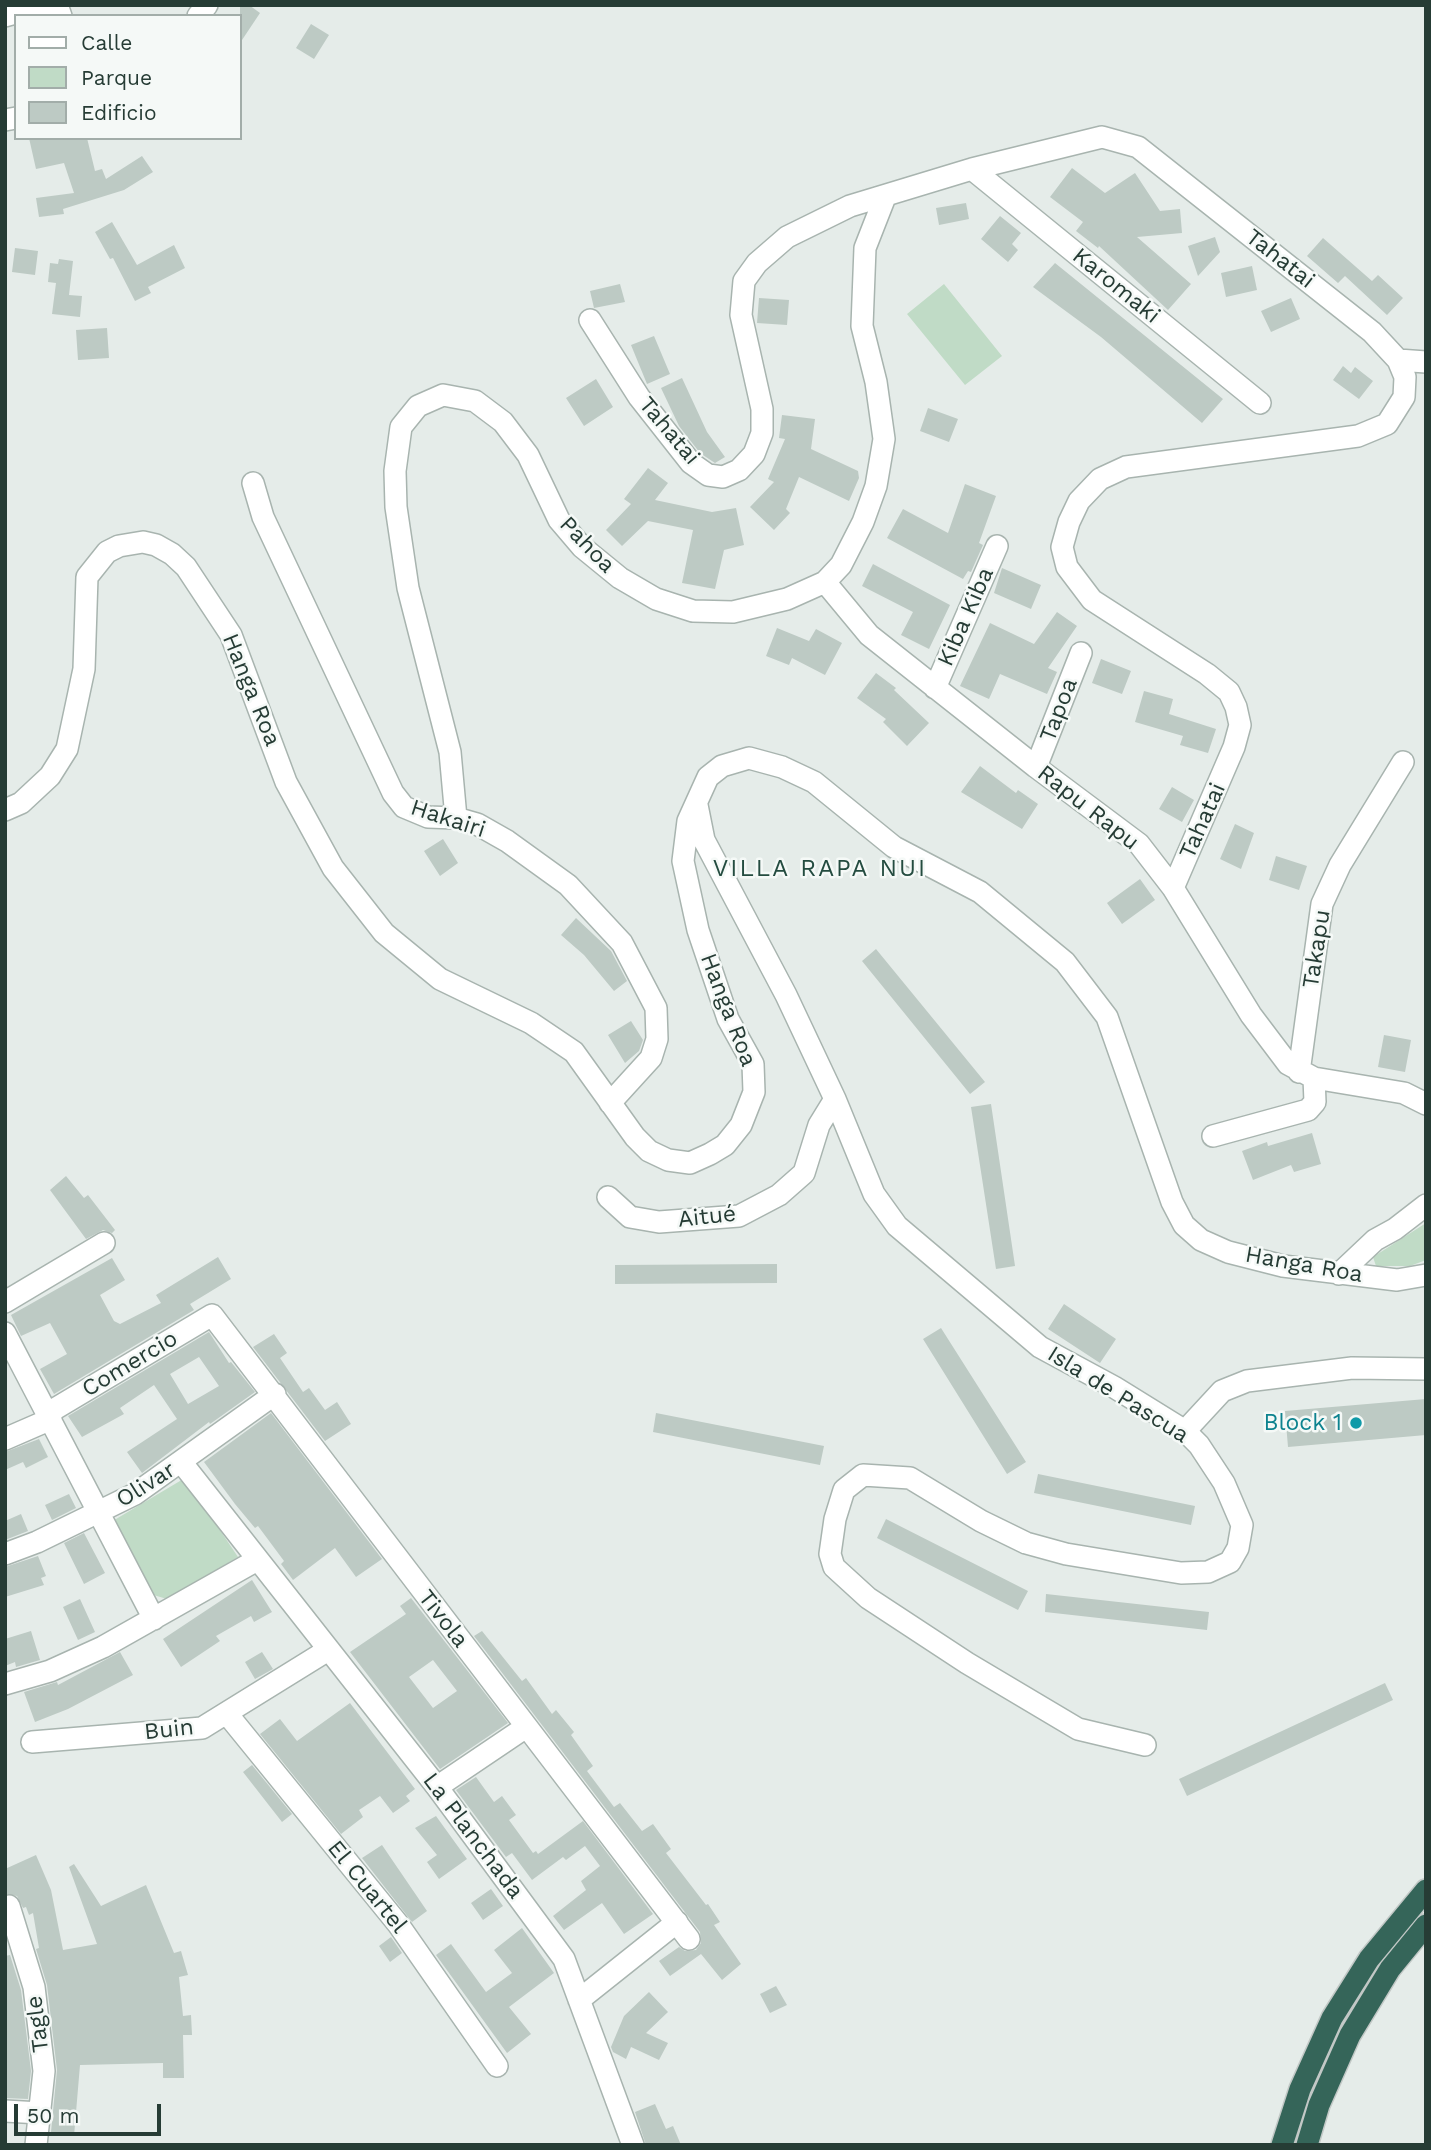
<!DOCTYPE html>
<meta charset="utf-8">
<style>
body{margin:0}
#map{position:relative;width:1431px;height:2150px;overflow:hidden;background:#e5ece9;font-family:"Work Sans",sans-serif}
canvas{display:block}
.frame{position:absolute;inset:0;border:7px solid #263c35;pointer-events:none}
.legend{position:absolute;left:14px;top:14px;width:228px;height:126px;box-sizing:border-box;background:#f5f9f7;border:2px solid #a2ada9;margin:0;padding:9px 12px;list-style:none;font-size:21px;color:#263c35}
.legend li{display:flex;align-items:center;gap:14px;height:35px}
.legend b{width:35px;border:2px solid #a2ada9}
.scale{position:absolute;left:14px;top:2104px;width:147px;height:32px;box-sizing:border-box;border:4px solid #263c35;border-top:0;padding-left:9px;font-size:21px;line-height:24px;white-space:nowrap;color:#263c35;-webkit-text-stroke:5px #f5f9f7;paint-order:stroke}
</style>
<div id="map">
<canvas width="1431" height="2150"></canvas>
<div class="frame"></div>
<ul class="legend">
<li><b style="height:9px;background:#fff"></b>Calle</li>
<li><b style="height:19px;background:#c0dbc6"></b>Parque</li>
<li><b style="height:19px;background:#bdcac4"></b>Edificio</li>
</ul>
<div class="scale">50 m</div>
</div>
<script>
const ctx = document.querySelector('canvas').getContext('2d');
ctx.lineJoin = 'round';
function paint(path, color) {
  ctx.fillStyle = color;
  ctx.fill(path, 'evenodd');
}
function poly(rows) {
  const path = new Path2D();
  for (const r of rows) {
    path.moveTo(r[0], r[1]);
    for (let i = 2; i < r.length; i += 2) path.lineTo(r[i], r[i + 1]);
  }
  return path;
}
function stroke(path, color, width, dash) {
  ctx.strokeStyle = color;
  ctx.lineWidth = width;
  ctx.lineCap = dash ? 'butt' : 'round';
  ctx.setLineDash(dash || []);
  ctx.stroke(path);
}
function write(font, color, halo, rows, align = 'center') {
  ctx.font = font + ' "Work Sans",sans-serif';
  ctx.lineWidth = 5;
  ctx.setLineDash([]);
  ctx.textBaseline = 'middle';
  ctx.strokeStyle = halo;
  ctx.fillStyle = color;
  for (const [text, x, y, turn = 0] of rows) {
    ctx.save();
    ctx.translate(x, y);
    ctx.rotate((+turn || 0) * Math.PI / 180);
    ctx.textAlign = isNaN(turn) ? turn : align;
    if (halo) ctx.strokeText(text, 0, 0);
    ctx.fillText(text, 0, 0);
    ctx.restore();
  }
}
paint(poly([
 [944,284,1002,356,965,385,907,314],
 [1426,1223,1426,1260,1410,1266,1376,1266,1373,1257],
 [185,1478,238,1557,167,1599,150,1594,111,1522]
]), '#c0dbc6');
paint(poly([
 [240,5,249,5,260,13,240,43],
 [311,24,329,35,314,59,296,48],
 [29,138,87,138,95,171,102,169,106,179,142,156,153,172,124,190,63,209,64,214,39,217,36,198,74,193,64,163,36,169],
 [1072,168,1105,193,1135,173,1160,211,1180,209,1182,233,1137,237,1191,284,1168,310,1099,246,1098,248,1076,231,1083,222,1050,197],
 [966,203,969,219,939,225,936,208],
 [1000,216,1021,233,1012,244,1018,250,1008,262,981,239],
 [112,222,137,265,174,245,185,268,148,287,151,293,135,301,113,258,110,259,95,232],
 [1215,237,1220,252,1198,276,1188,246],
 [1323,238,1372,281,1378,275,1403,298,1387,315,1345,276,1338,283,1307,256],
 [15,248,38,251,35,275,12,272],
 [59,259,73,261,69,295,82,296,80,317,52,314,56,283,48,282,50,263,58,264],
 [1055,263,1223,399,1202,423,1101,337,1033,287],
 [1252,266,1257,290,1226,297,1221,273],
 [620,284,625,302,594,308,590,291],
 [759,298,789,300,787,325,757,323],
 [1291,298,1300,319,1271,332,1261,311],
 [107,328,109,358,78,360,76,330],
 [654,336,670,374,647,384,631,345],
 [1343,366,1351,373,1355,367,1373,381,1359,399,1333,380],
 [682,378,707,432,725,457,715,463,700,453,679,426,661,388],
 [596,379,613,407,584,426,566,398],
 [928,408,958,419,949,442,920,431],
 [782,415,815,419,811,449,858,471,859,478,849,501,799,477,786,509,790,513,774,530,750,507,774,482,768,479,785,439,779,438],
 [648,468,668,483,655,500,712,512,736,508,744,545,724,550,715,589,682,583,693,530,648,521,622,546,606,530,631,504,624,499],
 [965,484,996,496,979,543,983,545,971,572,968,571,963,579,887,538,903,509,948,533],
 [873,564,950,605,929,649,901,635,913,612,862,586],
 [1002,568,1041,585,1031,609,994,593],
 [1057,612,1077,626,1048,668,1057,672,1047,694,1000,674,989,699,960,686,990,623,1034,644],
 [777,628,809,641,816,629,842,643,825,675,792,658,789,665,766,656],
 [1101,659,1131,671,1122,694,1092,683],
 [876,673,896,688,894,690,929,723,907,746,883,722,886,719,857,698],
 [1144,691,1173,699,1169,714,1216,729,1208,753,1180,745,1183,736,1135,722],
 [980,766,1016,793,1018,790,1038,804,1022,829,961,792],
 [1172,787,1194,800,1182,822,1159,809],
 [1235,824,1254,833,1241,869,1220,859],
 [443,839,458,863,440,876,424,851],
 [1276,856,1307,866,1299,890,1269,880],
 [1140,879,1155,900,1122,924,1107,903],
 [576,918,611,951,627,981,614,991,584,955,561,935],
 [876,949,985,1082,970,1094,862,961],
 [631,1021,643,1040,639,1051,625,1063,608,1035],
 [1384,1035,1411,1040,1405,1072,1378,1067],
 [991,1104,1015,1266,996,1269,971,1107],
 [1312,1133,1321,1164,1294,1172,1291,1165,1253,1180,1242,1151,1267,1142,1268,1146],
 [66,1176,84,1198,88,1195,115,1230,112,1233,103,1230,86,1239,50,1190],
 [218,1257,231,1279,190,1304,194,1310,54,1394,40,1369,67,1354,50,1323,21,1336,11,1315,112,1258,125,1280,100,1295,114,1321,120,1324,161,1303,156,1295],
 [777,1264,777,1283,615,1284,615,1265],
 [1064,1304,1116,1339,1100,1363,1048,1329],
 [941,1328,1026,1462,1007,1474,923,1339],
 [209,1332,229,1363,231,1362,255,1392,210,1424,209,1422,142,1473,127,1452,177,1419,154,1385,120,1408,124,1414,82,1437,68,1416],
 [199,1357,219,1386,188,1404,170,1374],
 [274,1334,287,1353,280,1358,303,1392,309,1388,325,1410,337,1402,351,1424,325,1441,253,1347],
 [1426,1399,1426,1435,1288,1447,1285,1411],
 [271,1413,382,1559,356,1577,335,1548,293,1580,281,1564,284,1561,258,1526,255,1528,235,1504,204,1462],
 [656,1413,824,1446,820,1465,653,1432],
 [39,1439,48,1457,26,1468,23,1462,5,1470,5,1452],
 [1038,1474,1195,1506,1191,1525,1034,1493],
 [69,1494,76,1508,52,1520,45,1505],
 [21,1514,28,1531,5,1540,5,1521],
 [886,1519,1028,1591,1018,1610,877,1538],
 [84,1533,105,1573,84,1584,64,1543],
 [38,1556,46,1576,41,1578,44,1585,5,1597,5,1567],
 [252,1580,272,1612,254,1622,251,1616,216,1636,220,1641,181,1667,163,1639],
 [1046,1594,1209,1612,1207,1630,1045,1612],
 [411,1598,508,1723,440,1769,350,1652,406,1614,400,1606],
 [433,1660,457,1691,433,1708,409,1677],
 [80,1599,95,1632,78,1640,63,1607],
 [31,1631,40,1660,16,1667,15,1662,5,1666,5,1639],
 [482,1631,522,1681,526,1678,552,1714,556,1710,574,1732,571,1735,593,1766,587,1771,614,1807,620,1803,642,1831,653,1824,671,1849,666,1853,706,1905,708,1904,720,1922,714,1925,741,1964,722,1980,701,1954,670,1976,659,1961,679,1947,685,1951,696,1950,701,1943,700,1932,474,1636],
 [120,1652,133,1675,68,1709,35,1722,24,1692,57,1682,58,1685],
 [262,1652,273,1669,255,1679,245,1662],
 [1385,1683,1393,1700,1187,1796,1179,1779],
 [350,1703,415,1789,406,1796,410,1801,393,1813,380,1796,359,1810,363,1817,341,1834,260,1734,280,1719,297,1741],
 [252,1765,292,1814,282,1822,243,1772],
 [476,1777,494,1802,502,1796,516,1815,509,1820,533,1853,536,1851,538,1854,583,1821,653,1914,624,1934,602,1903,564,1930,553,1916,586,1890,581,1881,600,1866,585,1846,566,1860,563,1857,532,1880,512,1853,506,1857,456,1790],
 [436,1816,467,1859,439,1879,427,1862,437,1855,415,1828],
 [382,1845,427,1911,412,1922,362,1858],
 [36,1855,51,1890,63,1950,97,1944,69,1867,74,1864,101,1906,146,1885,174,1953,181,1951,188,1975,179,1977,183,2016,191,2015,192,2035,183,2035,184,2078,163,2078,163,2063,80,2065,74,2136,51,2132,57,2070,47,1985,36,1949,39,1948,33,1913,29,1915,26,1907,23,1908,17,1896,5,1894,5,1869],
 [491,1889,503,1906,483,1920,471,1903],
 [522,1928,554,1973,509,2007,531,2034,507,2053,436,1955,451,1944,486,1992,512,1973,494,1950],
 [391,1937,402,1953,390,1962,379,1946],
 [10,1955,21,1990,31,2071,28,2099,5,2098,5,1956],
 [776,1986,787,2005,770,2013,760,1994],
 [649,1992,668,2012,646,2033,668,2043,659,2060,631,2047,626,2059,613,2052,611,2047,624,2016],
 [655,2104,666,2129,673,2126,681,2145,646,2145,635,2112]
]), '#bdcac4');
const minor = poly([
 [57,5,61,16],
 [5,16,44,5],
 [198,16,207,5],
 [5,120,16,118],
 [972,169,1260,403],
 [590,320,639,397,691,463,708,475,723,477,739,470,754,454,762,433,762,409,741,315,744,281,757,263,787,237,850,206,972,169,1102,137,1138,147,1372,332,1398,360,1405,377,1404,397,1387,424,1358,436,1126,467,1100,479,1079,501,1069,522,1062,547,1067,567,1092,600,1207,674,1229,692,1236,707,1240,725,1234,747,1173,888],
 [1398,360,1426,362],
 [253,483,263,517,393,793,404,807,428,817,456,818,477,824,507,841,568,885,622,943,656,1008,657,1039,651,1058,610,1103],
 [825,582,869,635,1036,767,1139,844,1173,888,1251,1015,1288,1064,1314,1078,1404,1093,1426,1104],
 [935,688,997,546],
 [1036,767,1081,653],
 [697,805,704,840,786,995,835,1099,874,1194,897,1226,1040,1347,1114,1387,1185,1431,1199,1445,1224,1483,1242,1525,1238,1548,1230,1562,1208,1572,1181,1573,1066,1554,1026,1543,981,1521,910,1478,863,1475,844,1490,835,1519,830,1554,834,1567,868,1598,967,1663,1078,1729,1145,1745],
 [5,810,21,803,50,776,67,749,84,669,87,577,107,552,119,546,143,542,156,545,172,554,186,567,231,635,286,782,333,868,384,933,440,979,531,1023,574,1052,635,1137,649,1151,668,1160,690,1163,710,1154,725,1145,741,1125,754,1092,753,1064,728,1019,698,930,683,861,688,821,708,777,722,766,749,758,782,767,814,782,894,847,980,892,1065,962,1107,1017,1172,1202,1184,1225,1201,1240,1228,1252,1283,1266,1397,1280,1426,1275],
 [456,818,450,752,408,588,396,507,395,471,401,427,418,406,443,395,475,401,503,422,528,455,559,520,582,547,620,578,656,599,693,611,733,612,787,599,825,582,841,565,863,522,876,486,884,439,876,382,862,326,865,248,885,197],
 [1299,1072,1322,904,1340,865,1403,762],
 [1213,1136,1308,1110,1315,1102,1314,1078],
 [608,1197,630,1217,659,1222,739,1216,779,1195,804,1173,819,1125,835,1099],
 [1339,1274,1375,1240,1395,1229,1426,1205],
 [5,1302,104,1243],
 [5,1333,154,1619],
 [48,1413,212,1315,689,1939],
 [1185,1431,1222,1391,1247,1381,1352,1368,1426,1369],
 [5,1439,51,1419],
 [182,1463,437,1787,564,1959,633,2145],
 [5,1554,37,1542,135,1494,275,1394],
 [5,1684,50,1671,103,1647,257,1560],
 [228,1715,398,1924,497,2066],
 [32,1742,202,1728,328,1650],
 [437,1787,526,1727],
 [9,1906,34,1987,44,2071,36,2145],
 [579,2000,677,1922],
 [5,2111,40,2113]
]);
const highway = poly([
 [1282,2145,1300,2089,1332,2018,1369,1959,1426,1890],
 [1307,2145,1319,2105,1350,2035,1390,1969,1426,1925]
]);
stroke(minor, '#a8b4af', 24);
stroke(highway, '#c2c8c6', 24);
stroke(minor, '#fff', 21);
stroke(highway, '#356559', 21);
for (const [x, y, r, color] of [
 [1356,1423,7,"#0f9aa8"]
]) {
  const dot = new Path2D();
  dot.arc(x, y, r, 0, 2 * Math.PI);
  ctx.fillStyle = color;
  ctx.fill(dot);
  stroke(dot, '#f5f9f7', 2.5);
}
write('23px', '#263c35', '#f5f9f7', [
 ["Tahatai",1280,259,38],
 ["Karomaki",1116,286,39],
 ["Tahatai",669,431,50],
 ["Pahoa",587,545,46],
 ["Kiba Kiba",966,617,-66],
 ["Hanga Roa",251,690,68],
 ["Tapoa",1059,710,-69],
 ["Rapu Rapu",1088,808,38],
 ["Hakairi",448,819,18],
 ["Tahatai",1203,821,-66],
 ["Takapu",1317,949,-81],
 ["Hanga Roa",728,1010,69],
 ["Aitué",707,1217,-6],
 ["Hanga Roa",1304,1265,10],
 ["Comercio",130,1364,-31],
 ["Isla de Pascua",1118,1395,32],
 ["Olivar",146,1485,-32],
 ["Tivola",443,1619,52],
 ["Buin",169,1730,-6],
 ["La Planchada",473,1836,53],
 ["El Cuartel",367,1887,51],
 ["Tagle",38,2024,-97]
]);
write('23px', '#0d838f', '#f5f9f7', [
 ["Block 1",1342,1423]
], 'right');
ctx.letterSpacing = '2px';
write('24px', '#244c40', '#f5f9f7', [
 ["VILLA RAPA NUI",820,869]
]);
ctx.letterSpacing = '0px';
</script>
